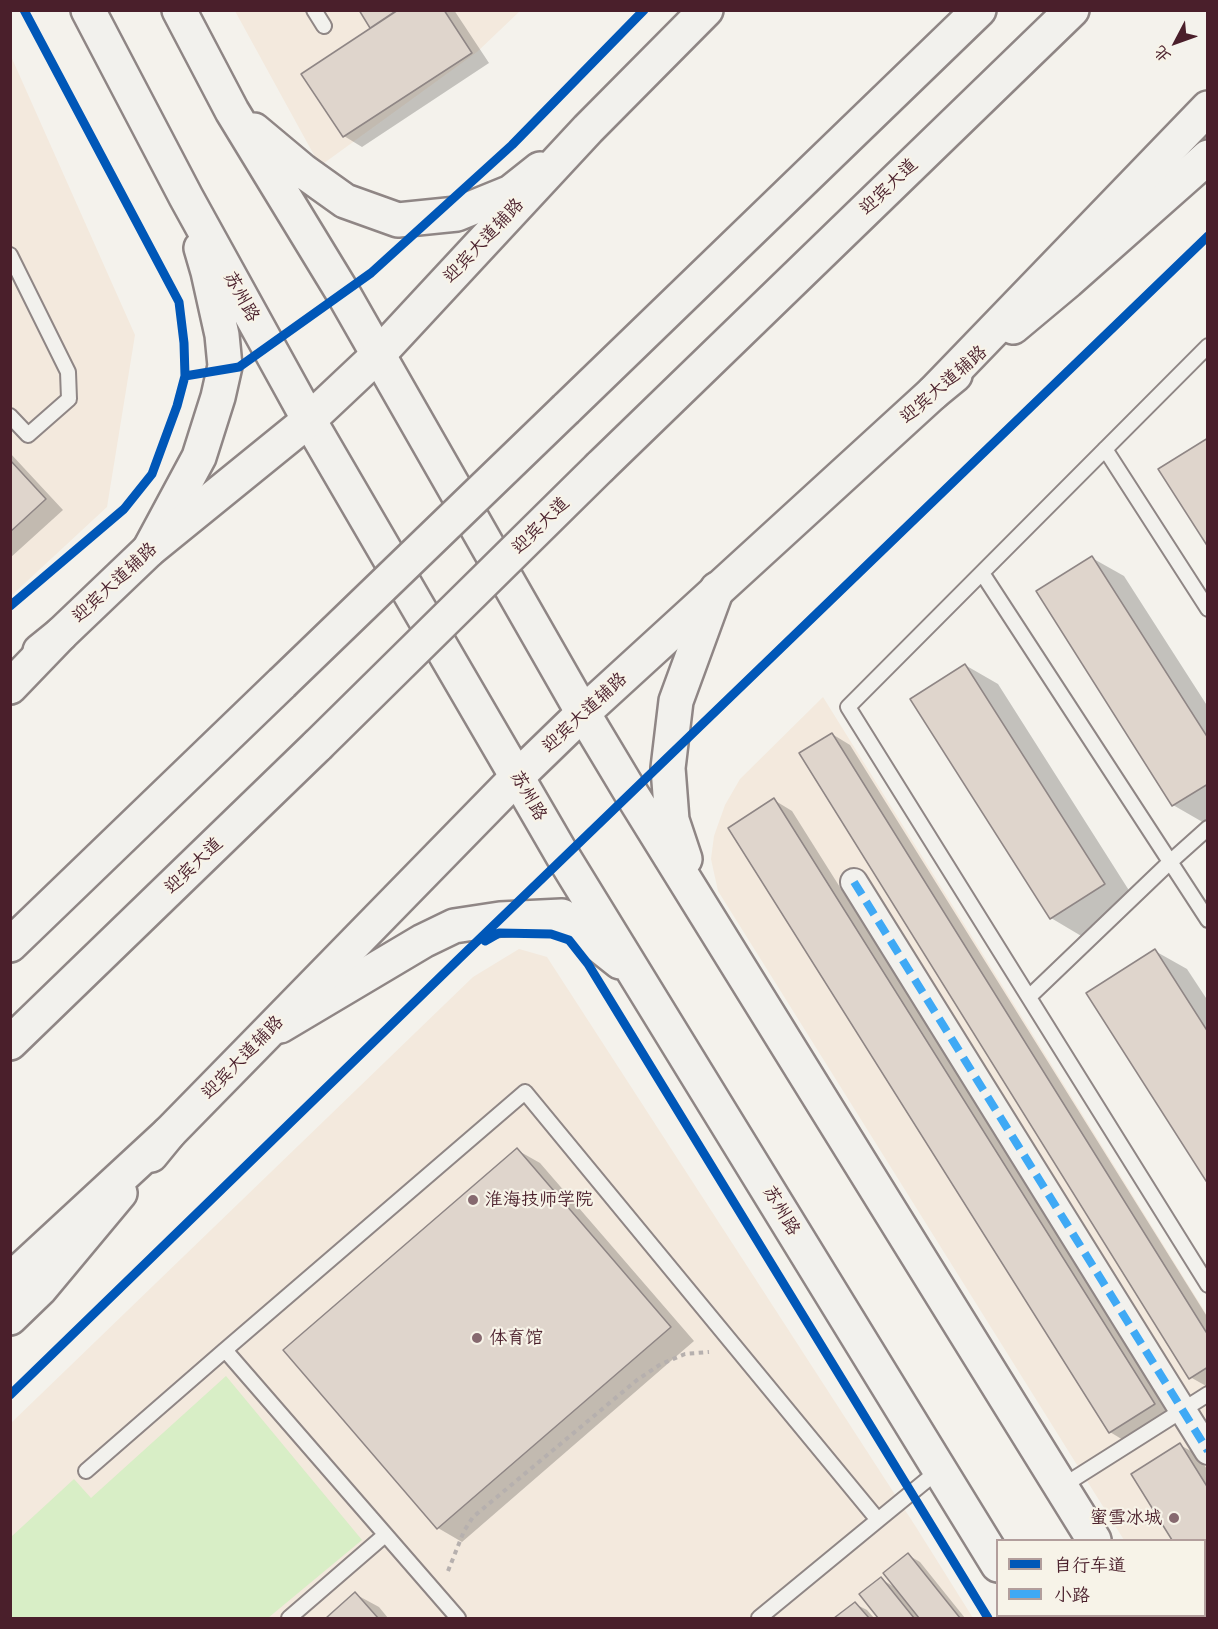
<!DOCTYPE html>
<meta charset="utf-8">
<style>
body{margin:0}
#map{position:relative;width:1218px;height:1629px;overflow:hidden;background:#f4f2ec;font-family:"Shantell Sans","LXGW WenKai TC",sans-serif}
canvas{display:block}
.frame{position:absolute;inset:0;border:12px solid #4a1f2b;pointer-events:none}
.legend{position:absolute;left:996px;top:1539px;width:210px;height:78px;box-sizing:border-box;background:#f7f3e8;border:2px solid #b29e9c;margin:0;padding:8px 10px;list-style:none;font-size:18px;color:#4a1f2b}
.legend li{display:flex;align-items:center;gap:12px;height:30px}
.legend b{width:30px;border:2px solid #b29e9c}
.north{position:absolute;left:1146px;top:12px;width:60px;height:60px;-webkit-text-stroke:4px #f7f3e8;paint-order:stroke;rotate:229deg;font-size:16px;font-weight:700;line-height:24px;text-align:center;color:#4a1f2b}
.north::after{content:'';display:block;margin:auto;width:21px;height:27px;background:#4a1f2b;clip-path:polygon(50% 0,100% 100%,50% 72%,0 100%)}
</style>
<div id="map">
<canvas width="1218" height="1629"></canvas>
<div class="frame"></div>
<ul class="legend">
<li><b style="height:8px;background:#0057b8"></b>自行车道</li>
<li><b style="height:8px;background:#3fa9f5"></b>小路</li>
</ul>
<div class="north">北</div>
</div>
<script>
const ctx = document.querySelector('canvas').getContext('2d');
ctx.lineJoin = 'round';
function paint(path, color) {
  ctx.fillStyle = color;
  ctx.fill(path, 'evenodd');
}
function poly(rows) {
  const path = new Path2D();
  for (const r of rows) {
    path.moveTo(r[0], r[1]);
    for (let i = 2; i < r.length; i += 2) path.lineTo(r[i], r[i + 1]);
  }
  return path;
}
function stroke(path, color, width, dash) {
  ctx.strokeStyle = color;
  ctx.lineWidth = width;
  ctx.lineCap = dash ? 'butt' : 'round';
  ctx.setLineDash(dash || []);
  ctx.stroke(path);
}
function write(font, color, halo, rows, align = 'center') {
  ctx.font = font + ' "Shantell Sans","LXGW WenKai TC",sans-serif';
  ctx.lineWidth = 4.5;
  ctx.setLineDash([]);
  ctx.textBaseline = 'middle';
  ctx.strokeStyle = halo;
  ctx.fillStyle = color;
  for (const [text, x, y, turn = 0] of rows) {
    ctx.save();
    ctx.translate(x, y);
    ctx.rotate((+turn || 0) * Math.PI / 180);
    ctx.textAlign = isNaN(turn) ? turn : align;
    if (halo) ctx.strokeText(text, 0, 0);
    ctx.fillText(text, 0, 0);
    ctx.restore();
  }
}
paint(poly([
 [235,11,520,11,477,52,320,166],
 [10,54,135,335,107,507,11,596],
 [823,697,1207,1315,1207,1618,1173,1618,1171,1616,1204,1616,1204,1540,1124,1540,718,891,711,859,714,836,725,805,740,779],
 [519,949,547,957,916,1527,973,1618,11,1618,11,1423,473,977]
]), '#f3e9dd');
paint(poly([
 [226,1376,362,1540,268,1618,11,1618,11,1537,74,1479,91,1498]
]), '#d8eec6');
paint(poly([
 [361,10,454,10,489,63,362,147,344,136,372,29],
 [10,453,63,510,10,558],
 [1092,558,1124,576,1208,707,1208,823,1206,824,1173,805],
 [965,665,998,684,1137,903,1083,937,1051,918],
 [832,734,850,745,1208,1318,1208,1387,1190,1377],
 [774,800,792,811,1172,1415,1128,1443,1110,1432],
 [1155,951,1187,969,1208,1001,1208,1182],
 [517,1150,540,1163,694,1341,462,1542,438,1528,285,1350],
 [1180,1445,1198,1455,1208,1471,1208,1595,1204,1540,1174,1540,1133,1474],
 [908,1555,920,1562,965,1618,880,1618,861,1595,881,1579,896,1588],
 [355,1594,379,1607,388,1618,328,1618],
 [855,1604,867,1610,874,1618,837,1618]
]), '#0003');
const building = poly([
 [359,10,397,10,370,28,359,10],
 [398,10,444,10,472,53,343,137,301,74,398,10],
 [1208,438,1208,547,1158,469,1208,438],
 [10,460,46,499,10,532,10,460],
 [1092,556,1208,738,1208,784,1172,806,1036,591,1092,556],
 [965,664,1105,884,1050,919,910,699,965,664],
 [832,733,1208,1335,1208,1367,1189,1379,799,753,832,733],
 [774,798,1155,1404,1109,1433,728,828,774,798],
 [1155,949,1208,1032,1208,1184,1086,993,1155,949],
 [517,1148,671,1327,437,1529,283,1350,517,1148],
 [1180,1443,1208,1488,1208,1598,1204,1593,1204,1540,1172,1540,1131,1474,1180,1443],
 [908,1553,960,1618,919,1618,883,1573,908,1553],
 [881,1577,914,1618,878,1618,859,1594,881,1577],
 [355,1592,378,1618,326,1618,355,1592],
 [855,1602,869,1618,834,1618,855,1602]
]);
paint(building, '#dfd5cc');
stroke(building, '#8f8685', 1.5);
const service = poly([
 [314,10,324,26],
 [10,255,68,372,69,399,28,435,10,416],
 [1208,346,848,707,1208,1285],
 [1105,449,1208,609],
 [982,573,1208,920],
 [1029,997,1170,862,1208,828],
 [86,1471,225,1350],
 [1061,1487,1208,1394],
 [878,1520,939,1470],
 [289,1618,385,1535],
 [458,1618,225,1350,525,1092,878,1520,759,1618]
]);
const minor = poly([
 [854,882,1208,1451]
]);
const secondary = poly([
 [88,10,186,197,309,420,517,777,564,858,998,1565],
 [179,10,232,111,343,293,583,713,631,793,1094,1540],
 [254,130,303,171,345,201,398,220,457,214,511,192,540,169],
 [149,550,199,457,218,397,225,366,222,335,208,272,201,248],
 [685,859,672,820,668,768,676,701,717,589],
 [280,1026,423,941,454,926,500,919,562,916,620,962],
 [1029,1616,1030,1618],
 [1140,1616,1142,1618]
]);
const primary = poly([
 [1013,327,1068,281,1208,157],
 [40,651,61,634,149,550,309,420,378,355,588,129,706,10],
 [151,1155,169,1133,263,1037,517,777,583,713,933,393,955,375],
 [10,1318,40,1289,120,1193]
]);
const trunk = poly([
 [933,393,1208,108],
 [566,409,979,10],
 [600,467,1072,10],
 [10,687,61,634],
 [10,945,282,683],
 [10,1043,318,745],
 [10,1280,169,1133]
]);
stroke(service, '#8f8685', 18);
stroke(minor, '#8f8685', 30);
stroke(secondary, '#8f8685', 38);
stroke(primary, '#8f8685', 38);
stroke(trunk, '#8f8685', 38);
stroke(poly([
 [448,1571,464,1531,473,1517,637,1380,661,1364,685,1354,709,1352]
]), '#b6b0ae', 4, [4.5, 4.5]);
stroke(service, '#f2f1ed', 14);
stroke(minor, '#f2f1ed', 26);
stroke(secondary, '#f2f1ed', 33);
stroke(primary, '#f2f1ed', 33);
stroke(trunk, '#f2f1ed', 33);
const trunkBridge = poly([
 [282,683,566,409],
 [318,745,600,467]
]);
stroke(trunkBridge, '#8f8685', 38, []);
stroke(trunkBridge, '#f2f1ed', 33);
stroke(poly([
 [854,882,1208,1451]
]), '#3fa9f5', 8, [15, 8]);
stroke(poly([
 [24,10,179,302,184,343,185,376],
 [10,606,124,509,152,474,177,406,185,376,239,367,371,273,512,145,644,10],
 [485,941,499,933,551,934,569,940,588,964,988,1618],
 [10,1395,466,952,1208,236]
]), '#0057b8', 9);
for (const [x, y, r, color] of [
 [473,1200,6,"#86696f"],
 [477,1338,6,"#86696f"],
 [1174,1518,6,"#86696f"]
]) {
  const dot = new Path2D();
  dot.arc(x, y, r, 0, 2 * Math.PI);
  ctx.fillStyle = color;
  ctx.fill(dot);
  stroke(dot, '#f7f3e8', 2);
}
write('18px', '#4a1f2b', '#f7f3e8', [
 ["迎宾大道",889,187,-44],
 ["迎宾大道辅路",484,241,-47],
 ["苏州路",241,297,61],
 ["迎宾大道辅路",944,385,-41],
 ["迎宾大道",541,526,-45],
 ["迎宾大道辅路",115,583,-43],
 ["迎宾大道辅路",585,713,-43],
 ["苏州路",528,796,60],
 ["迎宾大道",194,866,-44],
 ["迎宾大道辅路",243,1058,-46],
 ["苏州路",781,1211,59]
]);
write('18px', '#4a1f2b', '#f7f3e8', [
 ["淮海技师学院",485,1200],
 ["体育馆",489,1338],
 ["蜜雪冰城",1162,1518,"right"]
], 'left');
</script>
